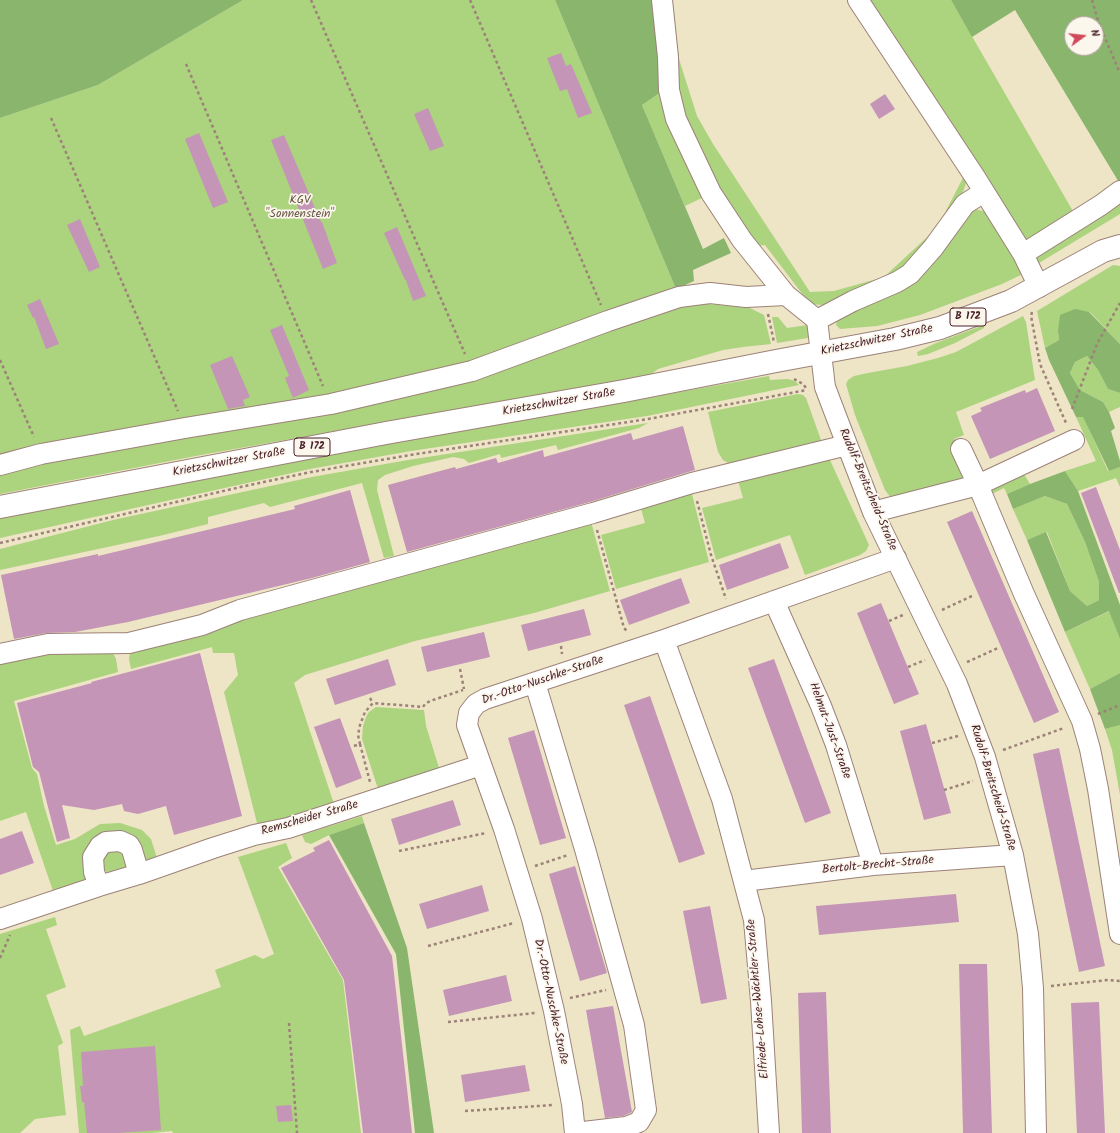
<!DOCTYPE html>
<meta charset="utf-8">
<style>
body{margin:0}
#map{position:relative;width:1120px;height:1133px;overflow:hidden;background:#eee4c6;font-family:Kalam,sans-serif}
canvas{display:block}
.north{position:absolute;left:1064px;top:16px;width:40px;height:40px;box-sizing:border-box;background:#fbf7ec;border:1px solid #b4a19f;border-radius:50%;rotate:75deg;font-size:11px;font-weight:700;line-height:16px;text-align:center;color:#4a1f2b}
.north::after{content:'';display:block;margin:auto;width:14px;height:18px;background:#d1495b;clip-path:polygon(50% 0,100% 100%,50% 72%,0 100%)}
</style>
<div id="map">
<canvas width="1120" height="1133"></canvas>
<div class="north">N</div>
</div>
<script>
const ctx = document.querySelector('canvas').getContext('2d');
ctx.lineJoin = 'round';
function paint(path, color) {
  ctx.fillStyle = color;
  ctx.fill(path, 'evenodd');
}
function poly(rows) {
  const path = new Path2D();
  for (const r of rows) {
    path.moveTo(r[0], r[1]);
    for (let i = 2; i < r.length; i += 2) path.lineTo(r[i], r[i + 1]);
  }
  return path;
}
function stroke(path, color, width, dash) {
  ctx.strokeStyle = color;
  ctx.lineWidth = width;
  ctx.lineCap = dash ? 'butt' : 'round';
  ctx.setLineDash(dash || []);
  ctx.stroke(path);
}
function write(font, color, halo, rows, align = 'center') {
  ctx.font = font + ' Kalam,sans-serif';
  ctx.lineWidth = 3.5;
  ctx.setLineDash([]);
  ctx.textBaseline = 'middle';
  ctx.strokeStyle = halo;
  ctx.fillStyle = color;
  for (const [text, x, y, turn = 0] of rows) {
    ctx.save();
    ctx.translate(x, y);
    ctx.rotate((+turn || 0) * Math.PI / 180);
    ctx.textAlign = isNaN(turn) ? turn : align;
    if (halo) ctx.strokeText(text, 0, 0);
    ctx.fillText(text, 0, 0);
    ctx.restore();
  }
}
paint(poly([
 [243,0,555,0,676,289,698,303,750,308,764,315,771,344,743,347,723,350,658,369,650,375,201,455,0,494,0,118,98,85],
 [867,0,951,0,1074,213,1036,236,1025,240,949,118],
 [677,42,679,59,697,116,713,144,810,292,834,291,884,277,937,228,964,176,967,180,961,198,907,271,841,300,822,305,810,304,765,245,756,246,697,153,680,118,671,43],
 [664,90,708,195,685,206,642,105],
 [1120,199,1120,214,1039,263,1032,261,1030,256],
 [974,209,987,212,1025,273,1002,284,920,315,877,326,840,329,836,325,838,315,899,288,964,214],
 [1113,265,1120,266,1120,344,1090,312,1058,331,1059,340,1045,348,1037,311],
 [1023,316,1026,322,1035,380,956,412,964,435,954,439,968,476,899,498,891,498,885,490,855,415,846,384,848,380,854,376,868,373,907,366,938,358,956,352],
 [772,317,778,317,787,328,808,325,814,337,777,343],
 [984,325,984,328,955,343,928,354,918,356,917,352,936,343],
 [1087,356,1098,370,1108,389,1120,393,1120,407,1109,412,1103,402,1080,390,1070,373,1075,362],
 [769,376,770,380,788,379,795,381,799,385,647,416,411,451,310,469,0,538,0,516,204,477],
 [798,394,803,395,806,398,821,440,818,445,733,466,723,460,718,452,708,412],
 [1083,416,1108,471,1120,467,1120,487,1116,478,1078,491,1065,471,1096,461,1076,417],
 [648,423,639,428,558,450,556,445,501,458,500,454,469,463,464,459,453,457,413,466,385,475,378,480,377,490,394,556,384,558,362,483,270,507,264,503,208,517,208,524,159,536,0,570,0,549,113,520,312,477,408,460],
 [829,458,869,545,866,551,860,555,805,575,790,535,716,560,702,508,743,498,737,477],
 [1022,471,1030,484,1007,494,1004,488,988,496,991,485],
 [691,490,709,562,616,589,601,535,645,523,640,505],
 [1045,496,1067,504,1085,542,1099,582,1099,600,1087,606,1070,591,1047,532,1027,540,1013,509],
 [590,518,610,591,534,613,415,641,305,675,294,683,334,804,258,827,224,692,238,675,234,653,213,653,212,647,131,669,129,659,130,653,137,646],
 [1110,611,1120,639,1120,673,1090,689,1065,632],
 [49,648,111,649,116,659,118,672,14,701,32,768,37,774,44,806,56,845,75,839,100,824,120,823,142,830,151,839,157,858,144,862,113,835,91,879,54,894,26,812,0,821,0,660],
 [376,707,424,710,426,726,440,771,378,789,362,739,363,726,366,717,369,712],
 [1120,725,1120,795,1112,750,1105,729],
 [362,816,364,823,329,835,311,844,305,842,302,835],
 [286,843,292,858,278,867,343,980,361,1133,173,1133,172,1131,151,1133,79,1133,70,1030,80,1026,84,1036,221,987,215,970,255,955,263,959,274,954,238,857],
 [111,848,125,853,127,867,107,872,103,869,103,854],
 [55,917,57,925,46,929,66,987,46,995,63,1043,58,1046,66,1115,35,1119,20,1133,0,1133,0,934]
]), '#acd37e');
paint(poly([
 [0,0,243,0,98,85,0,118],
 [555,0,657,0,664,90,642,105,703,249,724,238,731,253,693,270,694,281,676,289],
 [951,0,1120,0,1120,184,1015,10,972,37],
 [1072,24,1096,24,1096,48,1072,48],
 [1075,309,1089,312,1120,344,1120,393,1108,389,1098,370,1087,356,1075,362,1070,373,1080,390,1103,402,1109,412,1115,428,1111,431,1120,461,1120,467,1109,471,1083,417,1076,417,1049,360,1045,348,1059,340,1058,331,1060,315],
 [1065,471,1078,491,1120,605,1120,639,1109,611,1065,632,1027,540,1046,532,1070,591,1087,606,1099,600,1099,582,1085,542,1067,504,1045,496,1013,509,1007,494,1030,484],
 [1120,673,1120,725,1105,729,1090,689],
 [364,823,407,948,434,1133,415,1133,396,954,329,835]
]), '#89b56d');
paint(poly([
 [561,53,566,66,571,64,592,113,578,118,567,89,560,91,547,58],
 [885,94,895,109,879,119,870,104],
 [428,108,444,146,430,151,414,114],
 [199,133,228,202,213,208,185,139],
 [284,135,321,222,322,222,337,263,323,269,271,140],
 [80,219,100,267,89,272,67,225],
 [397,227,426,296,413,301,406,280,405,280,384,233],
 [40,299,59,344,46,349,34,317,33,318,27,305],
 [282,325,309,390,293,398,285,378,289,376,270,330],
 [232,356,250,397,243,400,245,406,228,409,210,365],
 [1037,388,1055,431,990,459,971,416,982,411,980,408,1025,390,1026,393],
 [683,426,695,470,590,502,407,552,388,485,455,467,456,469,496,458,498,463,543,450,544,457,631,433,633,440],
 [1096,487,1120,550,1120,593,1119,593,1081,493],
 [350,490,370,562,312,578,128,622,75,632,46,633,14,639,1,575,98,554,98,556,295,509,294,506],
 [972,511,1059,712,1034,723,947,522],
 [780,543,789,568,727,590,719,565],
 [681,578,690,603,629,625,620,600],
 [881,603,919,694,894,704,857,613],
 [584,609,591,635,528,651,521,625],
 [484,632,490,657,427,672,421,647],
 [200,653,242,816,174,835,166,806,138,814,124,811,122,804,94,810,62,805,70,838,57,842,39,772,33,767,17,703,92,683,91,682],
 [388,659,396,685,335,705,326,679],
 [774,659,831,813,805,823,748,668],
 [650,696,705,854,679,863,624,705],
 [340,718,362,778,336,788,314,727],
 [926,724,951,813,924,820,900,731],
 [534,730,566,838,540,845,508,738],
 [1059,748,1105,966,1079,972,1033,754],
 [453,800,461,825,399,845,391,819],
 [22,831,34,863,0,875,0,839],
 [329,840,392,956,412,1133,363,1133,344,980,281,868,315,851,313,848],
 [575,866,607,973,580,981,549,874],
 [482,885,489,911,427,929,419,904],
 [956,894,959,922,819,935,816,906],
 [710,906,727,999,701,1004,683,911],
 [959,964,987,964,992,1133,963,1133],
 [506,975,512,1001,449,1016,443,990],
 [826,992,831,1133,802,1133,798,993],
 [1099,1002,1105,1133,1077,1133,1071,1003],
 [613,1006,632,1112,623,1116,605,1118,586,1010],
 [155,1046,161,1130,118,1133,87,1133,84,1102,82,1102,80,1086,83,1086,81,1052],
 [525,1065,530,1091,465,1102,461,1075],
 [291,1105,293,1121,278,1122,276,1106]
]), '#c495b6');
const minor = poly([
 [662,0,668,57,669,90,676,119,711,193,742,240,786,295,817,320,825,387,836,416,873,512,957,684,985,757,1013,855,1028,934,1033,988,1036,1133],
 [858,0,975,177,1023,254,1039,287],
 [1023,254,1101,205,1120,191],
 [817,320,853,301,897,282,910,274,933,248,965,204,984,192],
 [961,449,978,485,1024,594,1082,721,1090,749,1098,789,1120,934],
 [0,465,41,454,185,428,331,404,472,371,608,321,679,297,710,293,746,297,786,295],
 [873,512,978,485,1074,440],
 [774,601,821,706,836,745,873,865],
 [664,640,722,799,754,920,761,1001,769,1133],
 [0,654,48,644,129,643,202,625,240,610,593,513,692,483,847,445],
 [535,683,585,849,634,1025,646,1110,639,1122,626,1127,575,1133],
 [744,881,873,865,1013,855],
 [99,886,94,872,93,857,100,846,106,842,120,841,129,845,132,850,139,874],
 [0,919,99,886,139,874,213,848,254,835,288,828,481,765],
 [575,1133,572,1104,554,1011,532,919,504,829,467,725,469,713,476,704,485,699,664,640,896,558]
]);
const major = poly([
 [0,507,386,433,624,391,776,361,895,339,940,328,1011,301,1103,251,1120,246]
]);
stroke(minor, '#9c8278', 22);
stroke(major, '#9c8278', 24);
stroke(poly([
 [311,0,465,354],
 [470,0,601,305],
 [1092,0,1099,24,1120,73],
 [186,64,323,386],
 [51,118,178,411],
 [1032,312,1031,316,1040,364,1066,423],
 [768,314,774,342],
 [0,360,34,437],
 [794,379,803,384,806,388],
 [1072,409,1097,344,1120,303],
 [697,501,711,555,726,599],
 [597,530,624,628,628,632],
 [0,543,245,486,311,472,410,455,648,419,807,390],
 [942,610,974,595],
 [889,621,903,615],
 [561,646,562,654],
 [967,662,998,648],
 [908,667,925,660],
 [460,669,464,689],
 [370,698,373,703],
 [1098,714,1120,705],
 [932,743,958,736],
 [360,744,370,782],
 [354,746,360,744,358,735,360,725,365,712,373,703,423,707,425,704,430,701,463,690],
 [1003,750,1064,728],
 [944,790,973,781],
 [399,851,486,833],
 [535,866,568,855],
 [428,946,514,923],
 [0,958,10,935],
 [1051,986,1108,980,1120,981],
 [570,998,606,990],
 [448,1022,535,1013],
 [289,1023,297,1133],
 [465,1111,553,1105]
]), '#9c8278', 2.5, [3, 3]);
stroke(minor, '#fff', 20);
stroke(major, '#fff', 22);
for (const [x, y, w] of [
 [968,317,36],
 [312,447,36]
]) {
  const box = new Path2D();
  box.roundRect(x - w / 2, y - 9, w, 18, 3);
  ctx.fillStyle = '#fbf7ec';
  ctx.fill(box);
  stroke(box, '#4a1f2b', 1);
}
write('bold 11px', '#4a1f2b', null, [
 ["B 172",968,317],
 ["B 172",312,447]
]);
write('12px', '#675544', '#fbf7ec', [
 ["KGV",300,201],
 ["\"Sonnenstein\"",300,215]
]);
write('12px', '#4a1f2b', '#fbf7ec', [
 ["Krietzschwitzer Straße",877,341,-12],
 ["Krietzschwitzer Straße",559,403,-10],
 ["Krietzschwitzer Straße",229,463,-11],
 ["Rudolf-Breitscheid-Straße",867,490,67],
 ["Dr.-Otto-Nuschke-Straße",543,681,-19],
 ["Helmut-Just-Straße",829,731,70],
 ["Rudolf-Breitscheid-Straße",992,788,73],
 ["Remscheider Straße",310,819,-16],
 ["Bertolt-Brecht-Straße",878,866,-5],
 ["Elfriede-Lohse-Wächtler-Straße",759,999,-95],
 ["Dr.-Otto-Nuschke-Straße",550,1002,78]
]);
</script>
